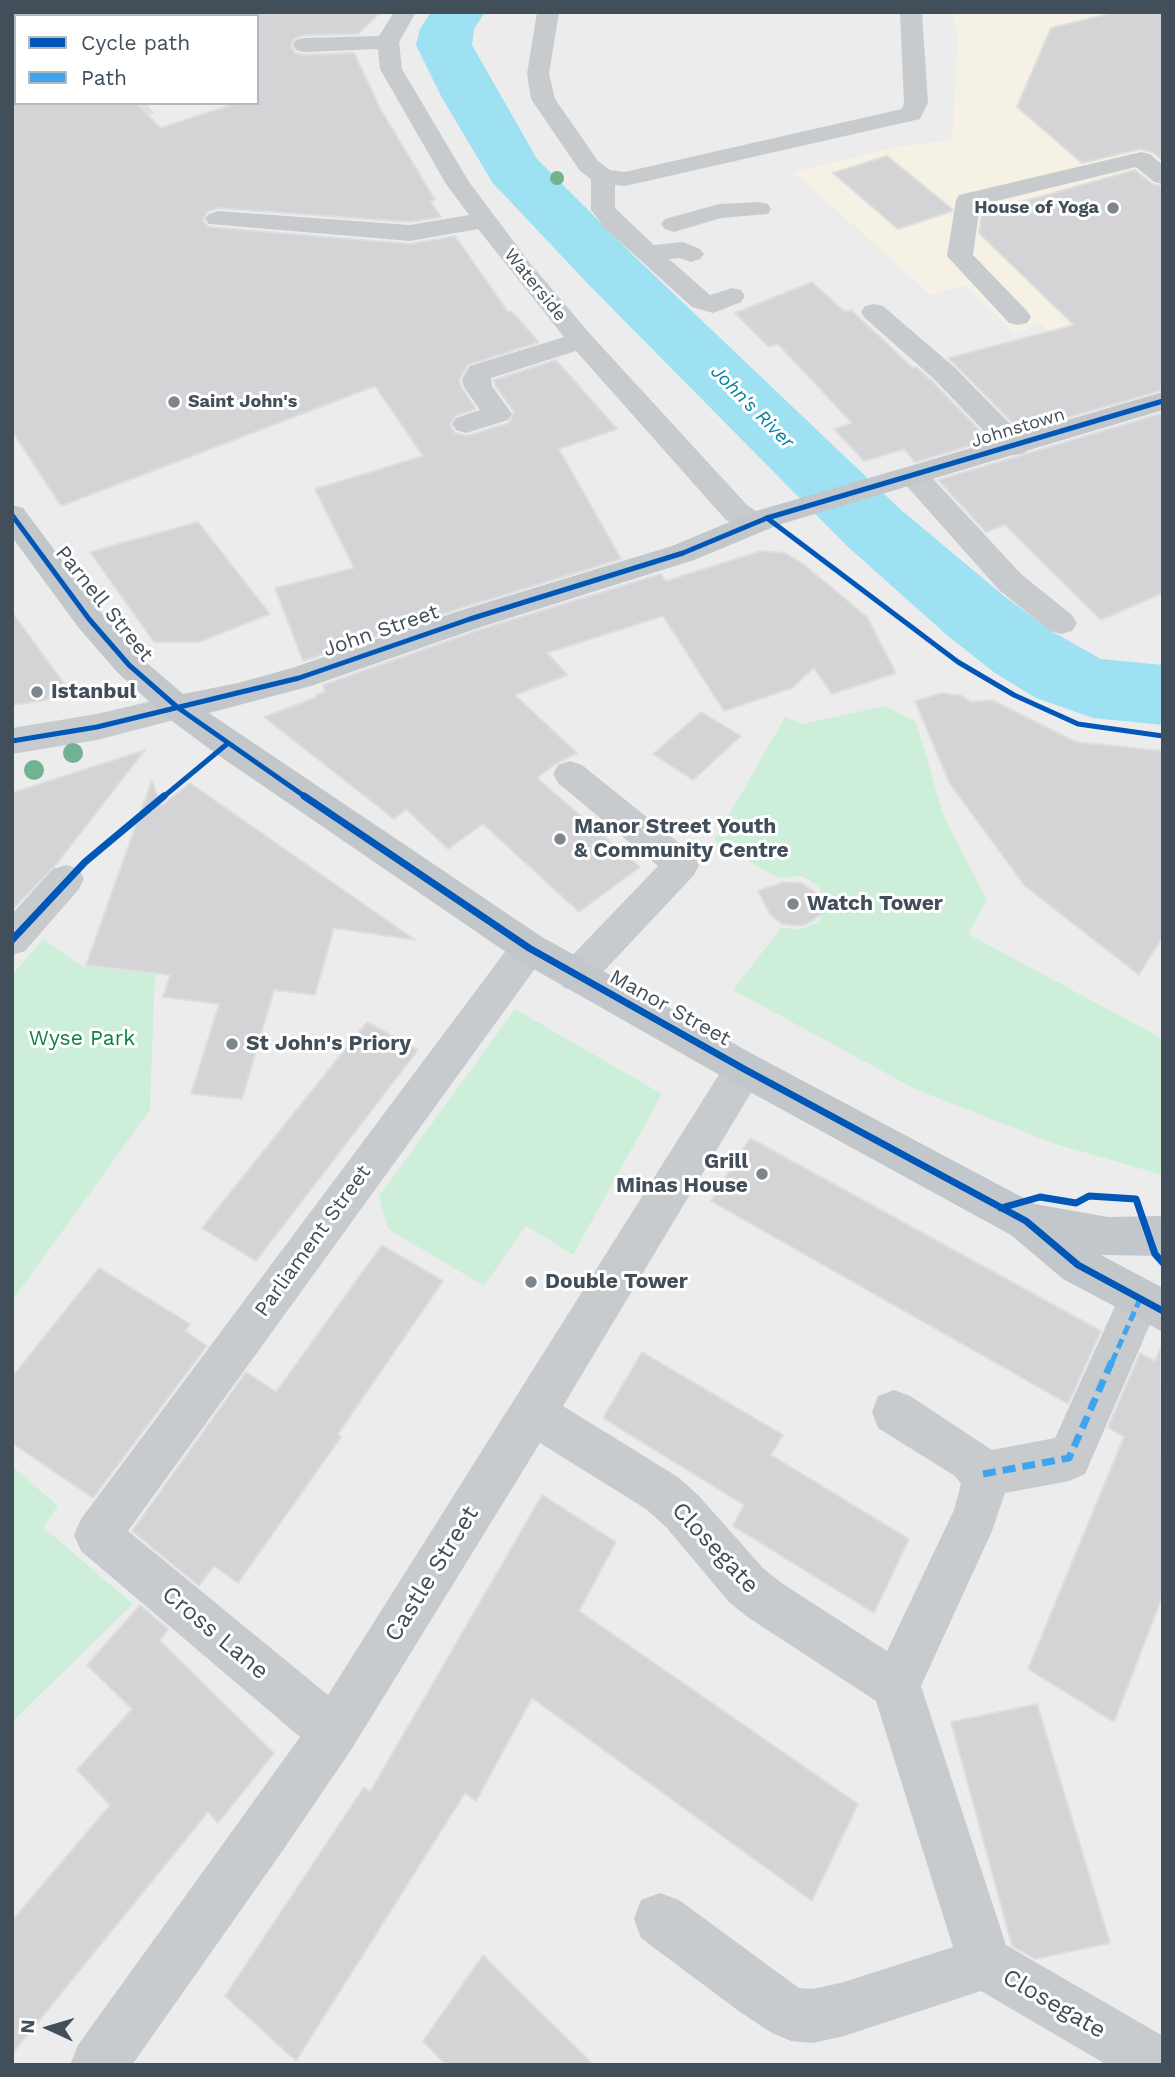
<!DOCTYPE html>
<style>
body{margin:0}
#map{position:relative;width:1175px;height:2077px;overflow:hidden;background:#edecec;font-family:"Work Sans",sans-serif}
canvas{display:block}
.frame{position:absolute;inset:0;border:14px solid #424f5a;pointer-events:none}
.legend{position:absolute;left:14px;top:14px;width:245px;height:91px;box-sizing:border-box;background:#fff;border:2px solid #b3b9bd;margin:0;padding:9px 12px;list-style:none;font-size:21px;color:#424f5a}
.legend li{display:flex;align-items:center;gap:14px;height:35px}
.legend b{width:35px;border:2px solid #b3b9bd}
.north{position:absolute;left:14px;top:1993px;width:70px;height:70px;-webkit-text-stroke:5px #fff;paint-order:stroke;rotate:274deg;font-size:19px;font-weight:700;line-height:28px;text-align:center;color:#424f5a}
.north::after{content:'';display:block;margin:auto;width:24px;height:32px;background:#424f5a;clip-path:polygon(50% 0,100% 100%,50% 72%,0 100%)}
</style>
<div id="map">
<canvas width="1175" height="2077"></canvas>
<div class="frame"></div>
<ul class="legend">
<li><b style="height:9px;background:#0057b8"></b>Cycle path</li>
<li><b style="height:9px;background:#3fa4ed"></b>Path</li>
</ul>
<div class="north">N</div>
</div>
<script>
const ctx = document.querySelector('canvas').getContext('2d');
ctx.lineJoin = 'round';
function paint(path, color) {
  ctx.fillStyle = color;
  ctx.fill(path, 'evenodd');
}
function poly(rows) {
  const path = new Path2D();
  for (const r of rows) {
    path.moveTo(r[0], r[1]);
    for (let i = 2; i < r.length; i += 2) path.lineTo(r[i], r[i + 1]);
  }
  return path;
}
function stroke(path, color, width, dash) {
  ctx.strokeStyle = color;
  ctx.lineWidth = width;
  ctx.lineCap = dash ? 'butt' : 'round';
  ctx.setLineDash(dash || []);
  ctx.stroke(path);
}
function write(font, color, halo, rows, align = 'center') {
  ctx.font = font + ' "Work Sans",sans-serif';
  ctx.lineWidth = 6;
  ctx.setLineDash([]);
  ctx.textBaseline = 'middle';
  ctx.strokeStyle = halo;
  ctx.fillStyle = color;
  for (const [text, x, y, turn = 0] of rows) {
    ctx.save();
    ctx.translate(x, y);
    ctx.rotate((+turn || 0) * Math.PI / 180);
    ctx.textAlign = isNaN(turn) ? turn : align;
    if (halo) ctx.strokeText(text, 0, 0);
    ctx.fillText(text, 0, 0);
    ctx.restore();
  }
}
paint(poly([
 [952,12,1163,12,1163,321,1065,347,1041,323,1014,333,966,285,931,295,794,172,896,147,952,140,958,38]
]), '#f6f1e5');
paint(poly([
 [12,12,173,12,178,16,16,16,16,103,145,103,154,113,12,165]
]), '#dfddde');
paint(poly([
 [885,706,916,722,944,817,987,900,968,934,1163,1039,1163,1175,1055,1144,917,1090,733,990,781,928,801,929,819,922,825,905,819,886,802,876,778,878,714,841,785,717,802,724],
 [43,939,82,966,155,974,150,1110,12,1301,12,975],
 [515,1009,662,1094,573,1255,526,1226,484,1286,388,1229,379,1196],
 [12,1466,58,1506,43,1527,133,1604,12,1722]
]), '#cdefda');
paint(poly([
 [431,12,485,12,474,29,472,45,537,159,634,256,900,509,1004,596,1051,631,1101,659,1163,665,1163,725,1093,718,1036,698,995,673,948,636,846,545,588,284,492,182,441,96,416,45,420,29,431,12]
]), '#9de1f2');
const building = poly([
 [257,12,381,12,358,34,303,35,294,39,291,46,295,53,303,55,354,53,381,110,435,200,430,201,441,217,410,222,218,208,207,212,203,221,209,227,410,244,455,236,508,312,511,311,539,342,468,365,459,380,462,388,476,409,455,416,450,425,455,433,467,436,509,423,514,412,495,385,494,380,556,360,617,429,559,449,621,559,458,609,303,661,275,588,354,568,315,489,423,456,375,386,61,506,12,431,12,103,137,103,160,128,237,103,257,103,257,12],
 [1117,12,1163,12,1163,161,1152,152,1140,149,1082,163,1017,107,1051,28,1117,12],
 [887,156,952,209,952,211,898,229,833,173,887,156],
 [1135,170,1152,184,1163,186,1163,390,1021,431,948,358,1074,325,979,233,982,213,1135,170],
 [812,282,845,312,851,310,913,368,916,367,932,381,989,440,915,462,904,449,864,461,834,429,852,423,778,344,769,347,735,313,812,282],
 [1163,413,1163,593,1101,620,1005,525,986,532,938,480,1163,413],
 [198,522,270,614,199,642,154,642,90,552,198,522],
 [761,551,785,553,803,564,867,617,896,673,832,694,814,668,792,688,724,711,663,616,547,653,568,675,515,695,577,753,557,763,537,778,640,867,579,912,483,824,448,849,406,809,394,819,264,717,317,697,316,695,325,692,323,685,482,629,661,574,666,581,761,551],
 [12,612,49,663,73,696,12,705,12,612],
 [942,693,962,696,971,702,992,700,1076,742,1163,751,1163,936,1139,975,1025,886,950,784,915,701,942,693],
 [701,712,741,736,693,780,653,754,701,712],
 [145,750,55,866,12,910,12,793,145,750],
 [152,780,161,806,190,783,415,940,334,928,315,995,274,990,242,1099,191,1094,219,1004,163,997,170,975,86,965,152,780],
 [784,882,801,883,808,887,832,907,807,924,799,926,782,924,770,914,758,891,784,882],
 [367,1022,418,1050,256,1261,202,1228,367,1022],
 [750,1138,1101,1331,1068,1404,711,1201,750,1138],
 [382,1245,443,1281,338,1434,341,1437,238,1583,214,1566,199,1586,132,1531,246,1372,276,1392,382,1245],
 [99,1268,190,1324,185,1331,207,1346,93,1498,12,1443,12,1377,99,1268],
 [1161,1347,1163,1595,1114,1722,1028,1669,1124,1437,1108,1427,1140,1353,1155,1361,1161,1347],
 [642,1352,783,1435,771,1455,909,1539,874,1613,733,1526,744,1505,603,1418,642,1352],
 [542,1495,616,1542,579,1611,858,1804,812,1901,532,1698,476,1801,465,1793,296,2061,225,1996,364,1787,370,1792,542,1495],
 [140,1605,168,1629,160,1641,274,1753,218,1823,208,1812,12,2054,12,1921,110,1805,77,1770,132,1709,87,1665,140,1605],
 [1037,1704,1110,1943,1035,1959,1012,1946,951,1722,1037,1704],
 [483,1955,537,2009,594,2065,446,2065,423,2041,483,1955]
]);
paint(building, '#d4d4d7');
stroke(building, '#dededf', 2);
paint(poly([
 [394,12,416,12,399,42,402,69,469,182,529,262,591,335,747,505,763,516,767,523,763,530,752,533,741,530,725,519,576,351,491,378,492,386,512,414,508,420,466,433,456,430,452,424,456,418,480,410,464,387,462,379,470,366,564,337,478,229,410,241,209,224,205,219,209,214,218,211,410,225,469,215,446,184,380,69,378,49,304,52,296,50,293,45,296,40,304,38,379,36,394,12],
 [537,12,559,12,549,74,555,99,598,161,610,170,625,172,902,109,904,103,900,12,922,12,928,103,920,119,625,186,615,185,615,208,654,245,683,242,700,249,704,254,700,259,691,262,679,258,669,259,710,295,732,288,741,290,745,296,741,302,713,313,692,307,605,228,591,210,591,179,580,171,531,99,527,74,537,12],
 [1141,152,1150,154,1163,165,1163,184,1154,182,1136,167,980,205,973,255,1027,311,1031,317,1027,323,1018,325,1009,323,947,256,956,200,959,195,1141,152],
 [759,202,768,204,771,209,768,214,721,218,674,232,665,229,661,224,665,219,719,204,759,202],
 [874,304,883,306,954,367,1025,439,1029,446,1025,453,1015,455,1005,453,934,379,865,318,861,312,865,306,874,304],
 [914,466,924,469,1021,574,1072,615,1077,623,1072,631,1061,634,1050,631,999,590,904,483,899,476,904,469,914,466],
 [177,695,189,698,194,707,189,716,97,740,12,754,12,728,97,714,177,695],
 [570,761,582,765,694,855,699,865,694,875,589,987,576,992,563,987,557,976,563,965,658,866,558,783,553,774,558,765,570,761],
 [66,865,79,869,84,879,79,889,25,951,12,955,12,914,53,869,66,865],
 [529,933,542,937,548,948,542,959,128,1531,328,1695,730,1057,744,1052,758,1057,763,1069,758,1081,563,1406,678,1477,698,1495,763,1568,780,1582,887,1651,954,1510,961,1484,955,1476,878,1428,872,1412,878,1396,894,1390,910,1396,992,1450,1055,1438,1125,1284,1140,1278,1155,1284,1161,1299,1085,1474,1069,1481,1005,1493,992,1531,921,1686,1006,1945,1163,2036,1163,2065,1107,2065,981,1991,844,2036,813,2043,791,2041,772,2033,740,2012,641,1938,634,1919,641,1900,660,1893,679,1900,799,1988,813,1989,844,1982,953,1947,876,1701,746,1616,729,1602,666,1527,646,1509,540,1443,351,1750,281,1853,132,2065,70,2065,78,2045,300,1737,81,1551,74,1535,81,1519,516,937,529,933]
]), '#c8cbce');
paint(poly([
 [1163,392,1163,410,778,525,694,560,481,627,311,686,209,713,542,937,758,1057,1035,1204,1108,1217,1163,1216,1163,1256,1101,1255,1163,1288,1163,1332,1063,1279,1011,1235,730,1081,516,959,215,753,165,716,118,673,78,627,12,537,12,505,23,508,100,611,140,657,183,694,238,683,292,668,459,611,672,546,756,511,1163,392]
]), '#c2c7cc');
stroke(poly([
 [1112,1362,1140,1299]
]), '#3fa4ed', 5, [10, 5]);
stroke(poly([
 [983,1474,1069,1458,1112,1361]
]), '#3fa4ed', 7, [13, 7]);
stroke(poly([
 [12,515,89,619,129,665,177,707,307,798],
 [767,518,958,662,1014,695,1078,724,1163,736],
 [12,741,97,727,299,678,470,619,683,553,767,518,1163,401],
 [162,798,227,744]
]), '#0057b8', 5);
stroke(poly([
 [304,796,529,948,744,1069,1026,1221,1078,1265,1163,1311],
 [12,940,85,862,164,796],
 [1001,1208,1040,1197,1076,1203,1089,1196,1136,1199,1155,1254,1163,1263]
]), '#0057b8', 7);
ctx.fillStyle = '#72b191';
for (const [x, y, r] of [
 [557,178,7],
 [73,753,10],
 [34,770,10]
]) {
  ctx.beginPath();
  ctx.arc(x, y, r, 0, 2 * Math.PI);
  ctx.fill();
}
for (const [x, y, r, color] of [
 [1113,208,7,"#7e868d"],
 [174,402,7,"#7e868d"],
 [37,692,7,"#7e868d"],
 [560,839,7,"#7e868d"],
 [793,904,7,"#7e868d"],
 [232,1044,7,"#7e868d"],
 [762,1174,7,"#7e868d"],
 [531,1282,7,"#7e868d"]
]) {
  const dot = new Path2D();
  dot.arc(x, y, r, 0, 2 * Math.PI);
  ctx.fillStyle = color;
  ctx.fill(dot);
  stroke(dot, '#fff', 2.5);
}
write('bold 18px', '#424f5a', '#fff', [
 ["House of Yoga",1099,208],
 ["Saint John's",188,402,"left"]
], 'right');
write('18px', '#424f5a', '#fff', [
 ["Waterside",535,285,51],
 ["Johnstown",1018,428,-17]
]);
write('italic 19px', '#027f9f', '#fff', [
 ["John's River",752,407,45]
]);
write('21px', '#424f5a', '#fff', [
 ["Parnell Street",104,604,51],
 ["John Street",381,631,-19],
 ["Manor Street",670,1008,29],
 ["Parliament Street",313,1241,-54]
]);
write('bold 21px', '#424f5a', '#fff', [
 ["Istanbul",51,692],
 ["Manor Street Youth",574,827],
 ["& Community Centre",574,851],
 ["Watch Tower",807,904],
 ["St John's Priory",246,1044],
 ["Grill",748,1162,"right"],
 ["Minas House",748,1186,"right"],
 ["Double Tower",545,1282]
], 'left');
write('21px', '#0d8146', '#fff', [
 ["Wyse Park",82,1039]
]);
write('24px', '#424f5a', '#fff', [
 ["Closegate",715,1548,47],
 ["Castle Street",432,1574,-58],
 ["Cross Lane",215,1633,40],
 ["Closegate",1054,2004,30]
]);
</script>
